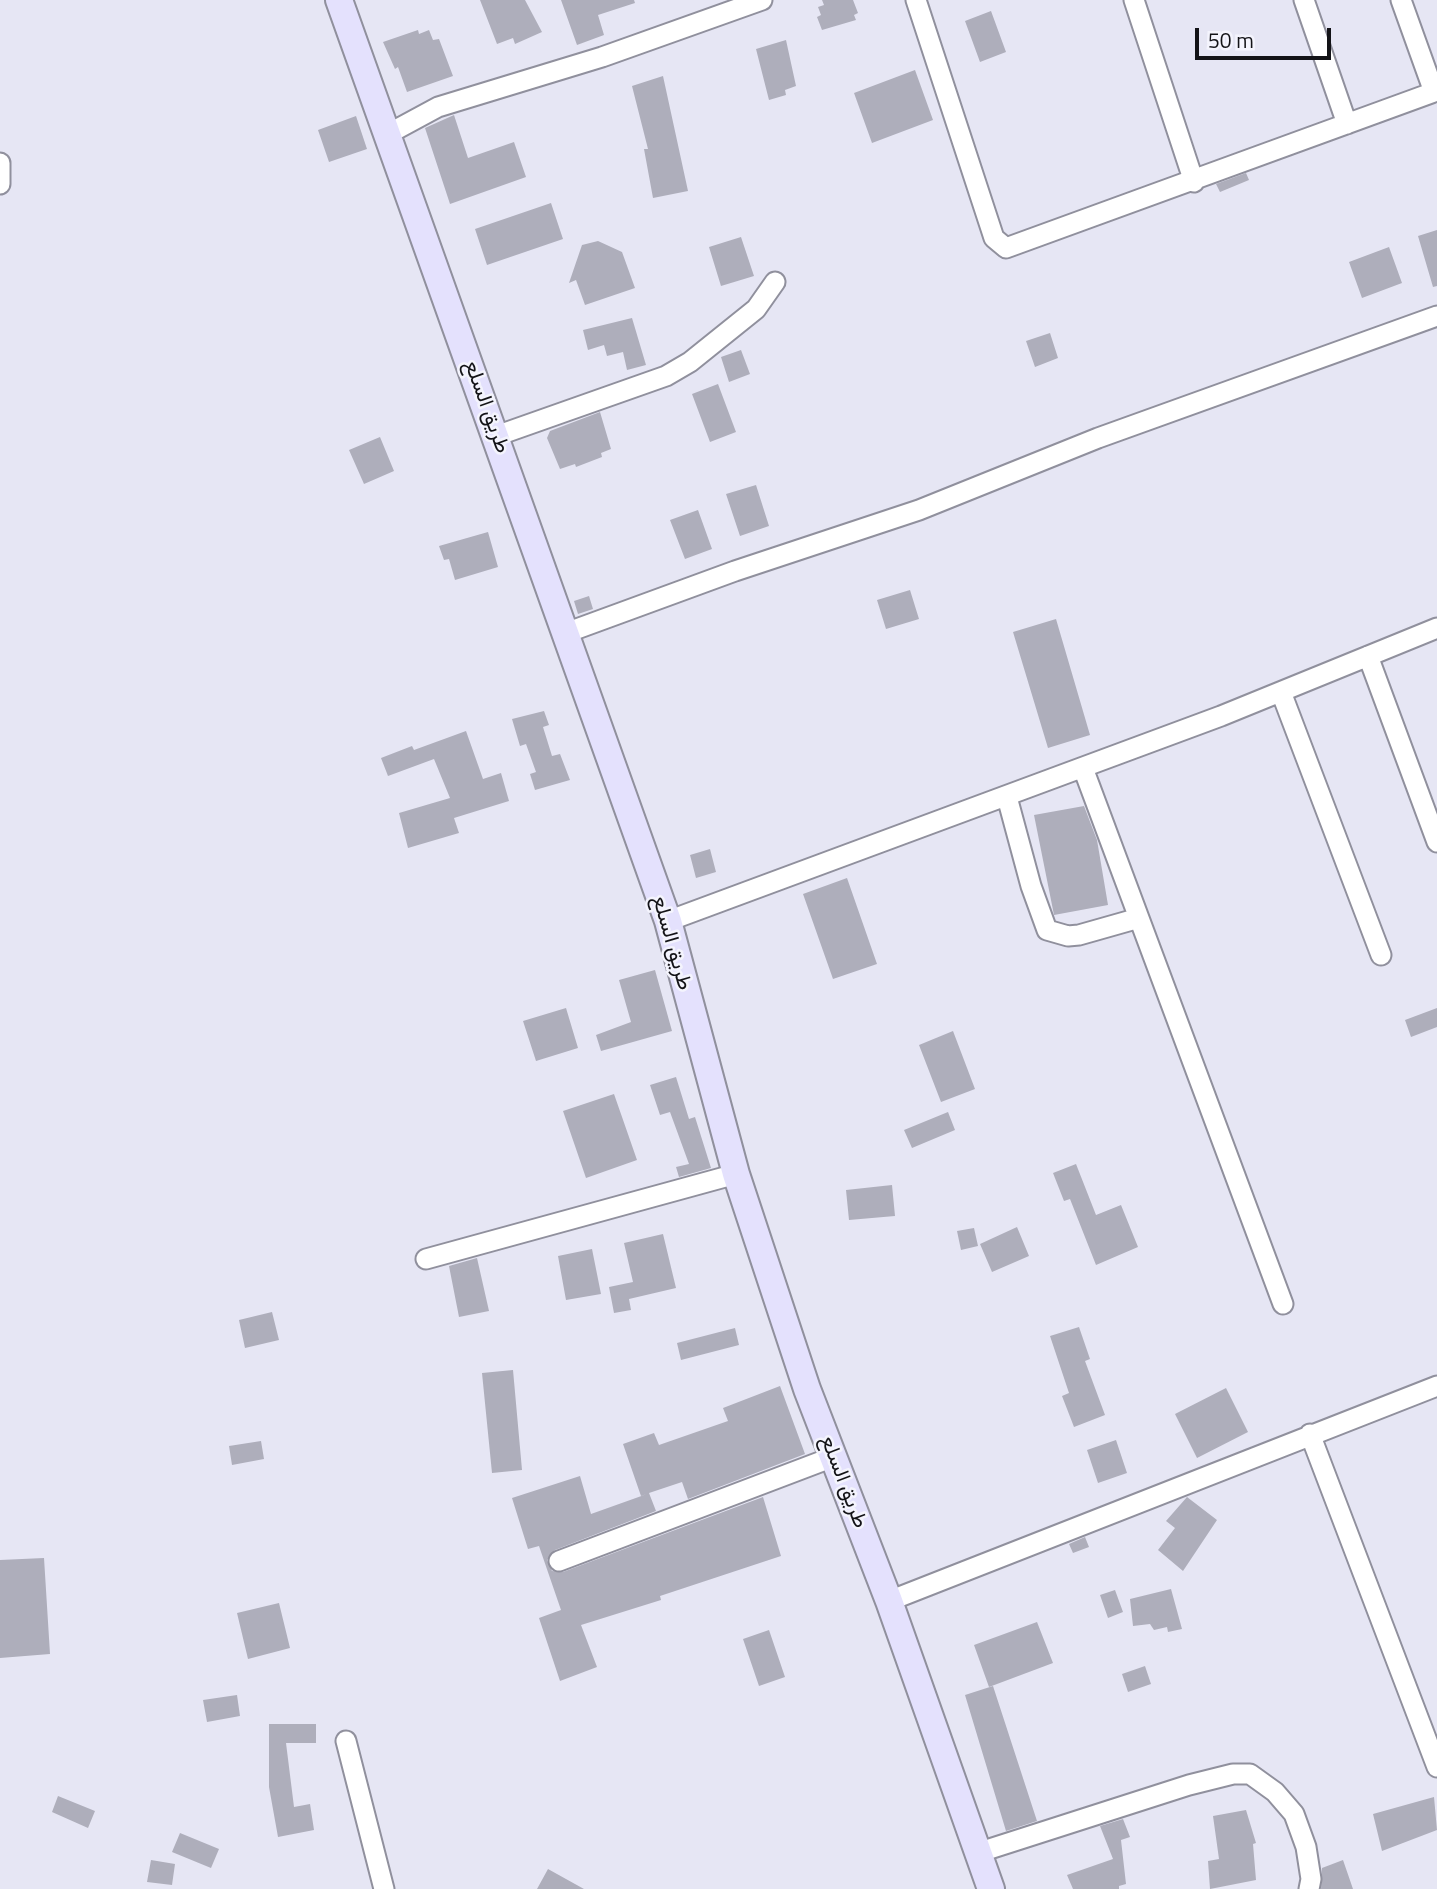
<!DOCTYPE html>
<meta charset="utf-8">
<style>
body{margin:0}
#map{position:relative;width:1437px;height:1889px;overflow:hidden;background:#e6e6f4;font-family:"Titillium Web",sans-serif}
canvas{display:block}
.scale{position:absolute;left:1195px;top:28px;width:136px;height:32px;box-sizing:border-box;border:4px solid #131317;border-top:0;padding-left:9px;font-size:21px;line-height:24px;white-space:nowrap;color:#131317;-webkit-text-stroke:5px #f4f4fd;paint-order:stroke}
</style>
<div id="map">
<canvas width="1437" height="1889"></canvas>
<div class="scale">50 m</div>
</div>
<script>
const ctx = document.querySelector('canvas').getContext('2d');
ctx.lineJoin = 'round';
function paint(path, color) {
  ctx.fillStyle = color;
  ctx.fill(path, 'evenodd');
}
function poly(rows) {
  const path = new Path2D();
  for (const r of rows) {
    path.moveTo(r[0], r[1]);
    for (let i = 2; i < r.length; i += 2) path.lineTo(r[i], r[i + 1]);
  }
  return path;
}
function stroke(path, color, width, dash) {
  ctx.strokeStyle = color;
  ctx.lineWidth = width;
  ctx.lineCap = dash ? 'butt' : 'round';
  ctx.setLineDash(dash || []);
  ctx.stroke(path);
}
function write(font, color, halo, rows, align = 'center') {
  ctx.font = font + ' "Titillium Web",Vazirmatn,sans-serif';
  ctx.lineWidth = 5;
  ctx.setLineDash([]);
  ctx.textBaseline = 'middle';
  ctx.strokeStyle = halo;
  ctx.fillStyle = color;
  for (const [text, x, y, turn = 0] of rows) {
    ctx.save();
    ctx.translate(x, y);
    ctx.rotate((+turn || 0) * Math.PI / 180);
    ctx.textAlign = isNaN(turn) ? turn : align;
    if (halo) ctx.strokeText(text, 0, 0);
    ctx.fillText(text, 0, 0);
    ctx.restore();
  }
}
paint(poly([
 [480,0,525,0,542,32,515,44,513,38,497,44],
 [561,0,634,0,635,3,598,15,604,35,577,45],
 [822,0,853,0,858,13,854,15,856,20,822,30,817,17,821,15,818,7,824,5],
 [991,11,1006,52,980,62,965,21],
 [418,30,419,34,429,30,433,40,439,39,453,76,407,92,398,67,395,69,383,42],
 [786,40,796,86,785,90,786,95,769,100,756,49],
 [915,70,933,120,872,143,854,93],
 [663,76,688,191,653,198,644,149,648,149,632,86],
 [454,115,468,158,514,142,526,177,450,204,425,128],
 [356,116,367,149,329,162,318,130],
 [1246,173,1249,180,1220,192,1216,184],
 [551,203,563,239,487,265,475,229],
 [1437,230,1437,286,1433,287,1418,236],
 [741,237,754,276,721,286,709,247],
 [598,241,622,252,635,288,585,305,576,280,569,283,582,245],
 [1389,247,1402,283,1362,298,1349,262],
 [632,318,646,365,627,370,623,352,607,356,604,345,588,350,583,330],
 [1050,333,1058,358,1035,367,1026,341],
 [741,350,750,374,729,382,721,357],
 [718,384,736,432,710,442,692,394],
 [600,412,611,449,601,453,602,457,576,467,575,464,560,469,547,438,550,431],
 [380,437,394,471,364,484,349,450],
 [756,485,769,526,740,536,726,494],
 [698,510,712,549,685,559,670,520],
 [488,532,498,567,455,580,449,559,444,560,439,546],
 [910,590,919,619,886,629,877,600],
 [589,596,593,609,578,614,574,601],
 [1056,619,1090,735,1048,748,1013,632],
 [544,711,549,725,543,727,552,756,560,754,570,780,535,790,530,774,536,772,526,744,520,746,512,719],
 [466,731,483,779,501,773,509,801,454,818,459,833,408,848,399,813,450,798,434,759,388,776,381,758,412,746,414,750],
 [1084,806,1097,840,1108,905,1054,915,1034,815],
 [710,849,716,872,696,878,690,855],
 [847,878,877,964,833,979,803,894],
 [655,970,672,1031,601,1051,596,1035,631,1022,619,980],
 [566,1008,578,1048,536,1061,523,1021],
 [1437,1008,1437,1027,1411,1037,1405,1020],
 [953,1031,975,1089,941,1102,919,1045],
 [676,1077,689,1119,695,1117,711,1168,679,1177,676,1167,689,1164,670,1112,660,1115,650,1085],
 [614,1094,637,1160,586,1178,563,1111],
 [948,1112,955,1130,912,1148,904,1130],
 [1076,1164,1096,1215,1121,1205,1138,1247,1096,1265,1070,1199,1064,1201,1053,1173],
 [892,1185,895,1216,849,1220,846,1190],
 [1017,1227,1029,1256,992,1272,980,1244],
 [974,1228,978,1246,961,1250,957,1231],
 [663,1234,676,1288,629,1299,631,1310,614,1313,609,1287,633,1282,624,1243],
 [592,1249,601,1294,566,1300,558,1256],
 [477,1258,489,1311,459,1317,449,1266],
 [272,1312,279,1340,245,1348,239,1320],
 [1079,1327,1090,1359,1085,1361,1105,1415,1074,1427,1062,1396,1069,1393,1050,1336],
 [735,1328,739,1345,681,1360,677,1343],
 [513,1370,522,1470,492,1473,482,1373],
 [780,1386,805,1454,688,1499,682,1482,649,1493,656,1511,555,1550,547,1560,552,1571,563,1572,763,1497,781,1556,660,1596,661,1600,581,1625,597,1667,560,1681,539,1618,561,1610,539,1546,528,1549,512,1498,580,1476,591,1514,647,1494,641,1496,623,1444,654,1433,659,1445,728,1421,723,1408],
 [1226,1388,1248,1432,1197,1458,1175,1414],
 [1116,1440,1127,1473,1098,1483,1087,1450],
 [261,1441,264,1459,232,1465,229,1446],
 [1187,1497,1217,1520,1183,1571,1158,1550,1175,1528,1166,1521],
 [1085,1537,1089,1547,1073,1553,1069,1544],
 [44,1558,50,1654,0,1658,0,1560],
 [1171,1589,1182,1629,1168,1632,1167,1627,1154,1630,1150,1624,1133,1626,1130,1599],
 [1115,1590,1123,1612,1108,1618,1100,1595],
 [279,1603,290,1648,248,1659,237,1613],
 [1037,1622,1053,1663,989,1687,974,1645],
 [769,1630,785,1677,759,1686,743,1639],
 [1145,1666,1151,1684,1128,1692,1122,1674],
 [993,1686,1037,1821,1006,1831,965,1695],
 [237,1695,240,1716,207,1722,203,1700],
 [269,1724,316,1724,316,1743,286,1743,294,1807,310,1804,314,1830,278,1837,269,1787],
 [58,1796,95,1811,88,1828,52,1812],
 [1434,1797,1437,1830,1382,1851,1373,1814],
 [1246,1810,1256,1843,1253,1844,1256,1880,1210,1889,1208,1861,1219,1859,1213,1816],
 [1123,1819,1130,1837,1121,1840,1126,1884,1119,1886,1119,1889,1073,1889,1067,1875,1113,1859,1100,1826],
 [180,1833,219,1849,211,1868,172,1852],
 [151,1860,175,1864,172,1885,147,1882],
 [1343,1860,1353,1889,1321,1889,1322,1868],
 [548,1869,584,1889,537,1889]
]), '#aeaebb');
const street = poly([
 [916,0,994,238,1006,248,1437,91],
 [1134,0,1194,182],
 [1304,0,1347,124],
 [1401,0,1434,92],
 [388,134,438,107,602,57,762,0],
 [0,163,0,184],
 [496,436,666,376,690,362,756,309,775,282],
 [563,634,735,571,919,510,1098,438,1437,316],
 [1368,656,1437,842],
 [1281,692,1381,955],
 [1083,768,1283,1304],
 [1007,797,1031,886,1047,930,1068,936,1079,935,1139,918],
 [668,921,1221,716,1437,628],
 [426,1259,736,1174],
 [1310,1434,1437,1767],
 [559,1561,833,1457],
 [889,1601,1437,1386],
 [346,1741,384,1889],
 [977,1853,1189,1785,1233,1774,1250,1774,1275,1792,1294,1814,1306,1847,1311,1879,1309,1889]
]);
const secondary = poly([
 [339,0,668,921,736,1174,807,1389,889,1601,991,1889]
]);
stroke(street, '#90909d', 23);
stroke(secondary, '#90909d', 30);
stroke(street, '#fff', 19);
stroke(secondary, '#e4e1fd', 26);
write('21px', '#131317', '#f4f4fd', [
 ["طريق السلع",486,407,70],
 ["طريق السلع",671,943,74],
 ["طريق السلع",843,1482,69]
]);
</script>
